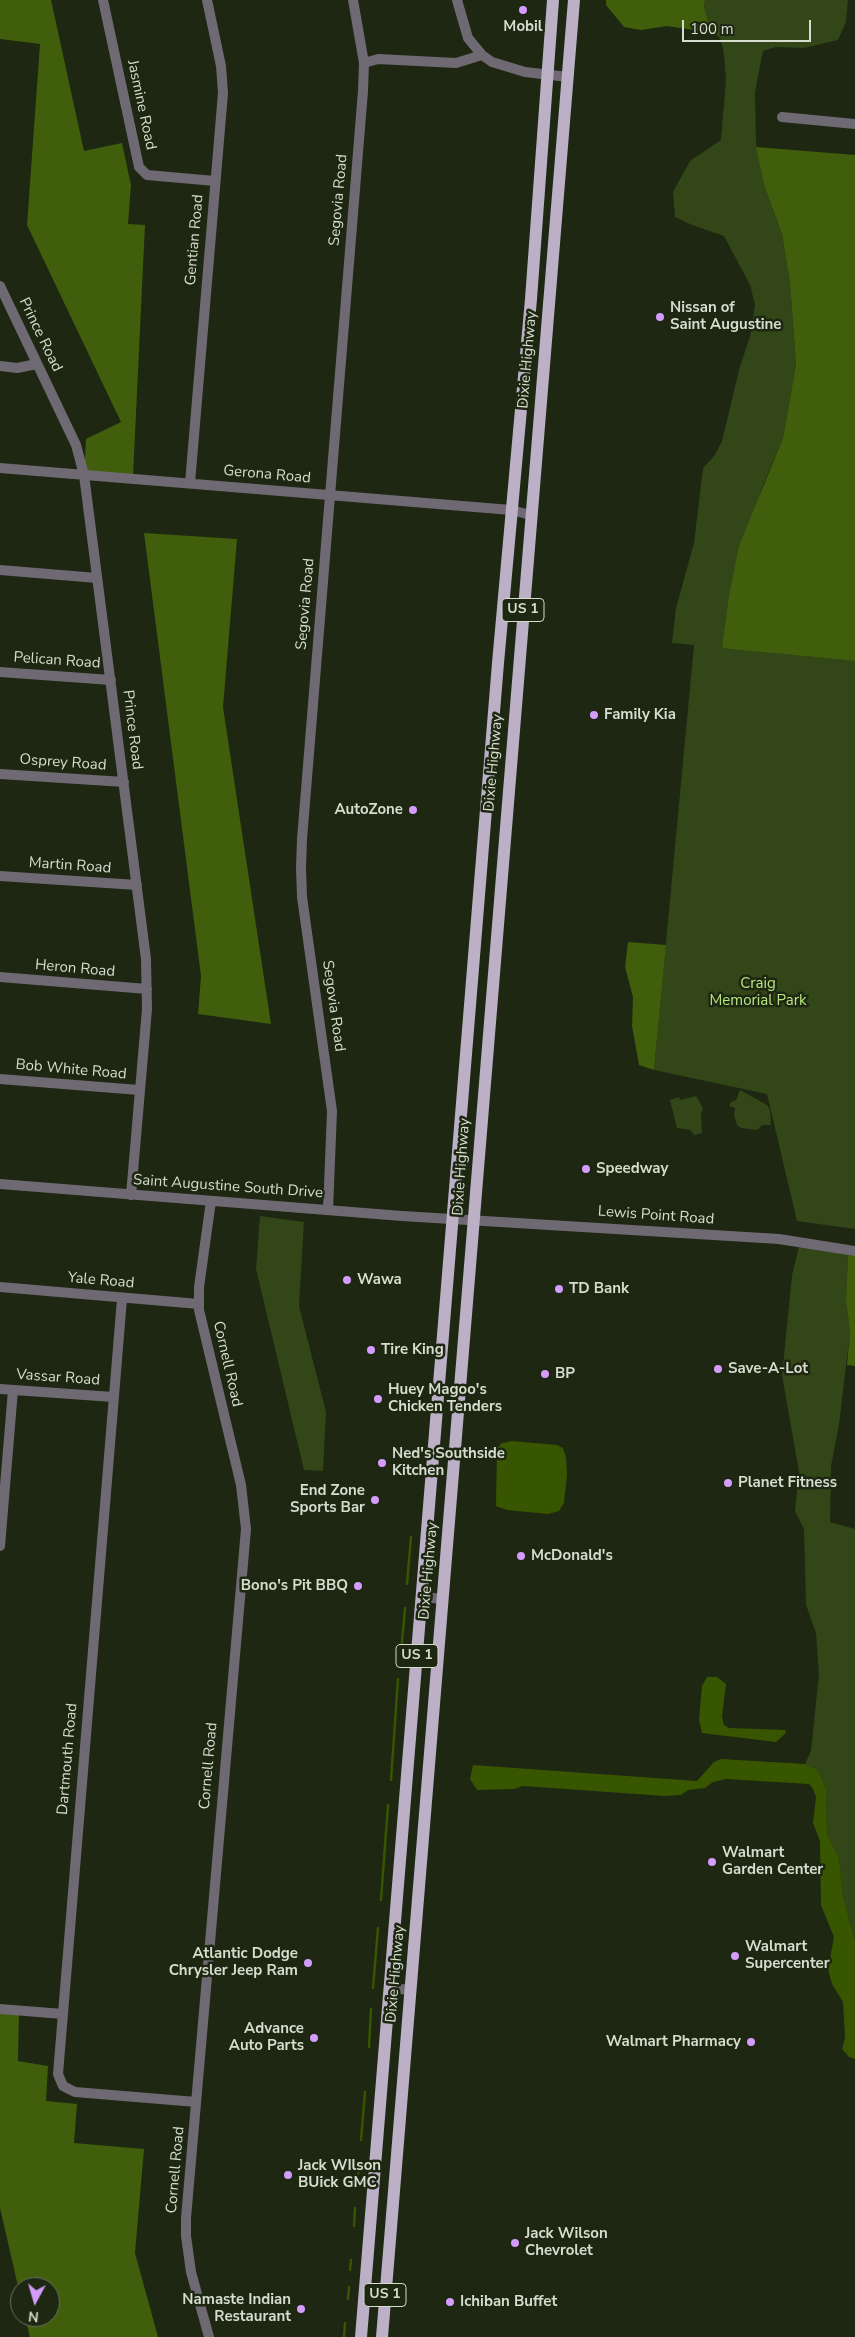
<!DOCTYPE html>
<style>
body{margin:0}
#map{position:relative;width:855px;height:2337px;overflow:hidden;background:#1d2711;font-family:"Nunito Sans",sans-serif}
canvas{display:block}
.north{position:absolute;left:10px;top:2277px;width:50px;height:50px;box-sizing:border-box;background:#1d2711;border:1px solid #67705d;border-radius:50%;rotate:186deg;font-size:14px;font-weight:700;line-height:20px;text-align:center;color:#d6ddcf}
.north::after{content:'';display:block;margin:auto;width:18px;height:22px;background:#d39cfd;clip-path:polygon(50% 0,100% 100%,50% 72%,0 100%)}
.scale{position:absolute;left:682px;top:20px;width:129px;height:22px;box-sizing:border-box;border:2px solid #d6ddcf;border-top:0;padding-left:6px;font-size:15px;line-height:18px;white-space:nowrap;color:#d6ddcf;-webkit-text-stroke:4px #1d2711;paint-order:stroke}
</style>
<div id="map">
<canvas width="855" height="2337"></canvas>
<div class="north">N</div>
<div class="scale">100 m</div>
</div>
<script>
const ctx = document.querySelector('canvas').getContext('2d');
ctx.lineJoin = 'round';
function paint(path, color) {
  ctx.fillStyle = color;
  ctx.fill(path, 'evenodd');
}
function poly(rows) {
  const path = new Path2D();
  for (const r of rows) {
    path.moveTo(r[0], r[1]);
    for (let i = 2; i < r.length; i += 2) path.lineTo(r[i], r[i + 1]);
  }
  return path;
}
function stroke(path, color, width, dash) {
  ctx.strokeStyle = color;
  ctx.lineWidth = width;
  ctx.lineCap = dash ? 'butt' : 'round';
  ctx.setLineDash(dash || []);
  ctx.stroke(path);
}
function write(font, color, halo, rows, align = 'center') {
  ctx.font = font + ' "Nunito Sans",sans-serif';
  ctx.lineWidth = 5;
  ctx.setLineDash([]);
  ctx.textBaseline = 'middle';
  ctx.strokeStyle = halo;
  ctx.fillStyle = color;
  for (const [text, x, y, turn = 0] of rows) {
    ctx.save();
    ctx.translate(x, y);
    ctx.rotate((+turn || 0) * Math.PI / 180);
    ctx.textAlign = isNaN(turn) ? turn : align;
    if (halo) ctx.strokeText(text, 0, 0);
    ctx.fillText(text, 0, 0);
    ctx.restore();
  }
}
paint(poly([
 [705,0,848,0,846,22,838,40,804,48,776,47,763,51,755,92,756,143,764,185,782,234,790,284,796,364,783,438,762,488,722,647,855,661,855,1229,797,1221,767,1094,654,1070,694,645,672,643,676,608,694,543,703,468,715,455,722,441,740,366,750,337,755,305,750,285,724,236,692,225,675,217,673,192,690,161,721,140,726,80,724,54,721,40,709,24,704,7],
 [740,1090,767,1105,770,1110,771,1125,762,1125,757,1130,741,1128,737,1125,734,1115,735,1108,729,1106,731,1102,736,1100],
 [696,1096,703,1108,701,1114,702,1133,694,1135,690,1130,677,1128,670,1100,679,1097,680,1100],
 [260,1216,304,1222,299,1306,326,1412,323,1471,304,1470,256,1269],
 [799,1246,848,1255,846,1300,850,1332,839,1425,831,1466,830,1522,855,1529,855,1941,843,1896,839,1858,827,1834,826,1790,821,1776,816,1769,805,1764,811,1751,819,1674,816,1633,806,1605,804,1529,795,1511,799,1472,782,1375,792,1275]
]), '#324618');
paint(poly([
 [0,0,51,0,84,151,122,143,131,185,128,224,145,225,133,476,84,475,86,439,121,422,27,225,40,44,0,39],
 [606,0,705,0,704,7,709,24,717,36,707,32,667,26,641,30,624,27,606,5],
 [756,147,855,155,855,661,722,648,729,596,739,546,783,438,796,364,790,284,782,234,764,185],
 [144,533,237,539,223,707,271,1024,198,1014,201,976],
 [628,942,666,945,654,1070,639,1065,632,1026,633,997,625,967],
 [848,1255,855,1256,855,1366,847,1365,850,1332,846,1300],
 [0,2009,19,2011,18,2061,48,2066,46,2101,77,2104,74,2143,144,2149,135,2253,158,2337,30,2337,25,2317,50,2317,50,2287,20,2287,20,2295,0,2208]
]), '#405e0b');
paint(poly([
 [512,1441,557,1445,563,1448,566,1457,567,1475,564,1503,559,1511,548,1514,507,1510,496,1506,497,1448,502,1443],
 [707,1677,717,1677,726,1684,722,1716,724,1725,729,1728,785,1730,786,1733,776,1742,702,1733,699,1720,702,1686],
 [721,1759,805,1764,816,1769,821,1776,826,1790,827,1834,839,1858,843,1896,855,1941,855,2059,849,2057,842,2049,845,2038,843,2002,832,1984,828,1969,834,1937,821,1905,820,1841,813,1823,816,1797,813,1789,809,1784,726,1779,713,1782,705,1788,688,1790,681,1795,665,1796,523,1786,514,1789,477,1790,470,1779,473,1765,697,1781,714,1762]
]), '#385600');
stroke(poly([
 [407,1584,411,1537],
 [400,1664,405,1608],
 [391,1780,398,1679],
 [381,1900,388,1805],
 [373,1988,378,1928],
 [369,2047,371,2009],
 [361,2140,365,2092],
 [357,2185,359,2162],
 [354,2226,355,2208],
 [350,2270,351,2260],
 [348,2299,349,2287],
 [344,2337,345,2323]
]), '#385600', 2.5);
stroke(poly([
 [103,0,139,167,147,175,215,181],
 [457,0,468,38,482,55,492,62,525,72,568,77],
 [364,63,378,59,456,63,482,55],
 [782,117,855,124],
 [0,286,76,445,84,475,146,959,147,1009,131,1195],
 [0,366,17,368,37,364],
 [0,468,511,510,531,515],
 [190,483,223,93,221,66,207,0],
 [0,570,97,578],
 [0,672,111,680],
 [0,774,124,782],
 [0,876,137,885],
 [0,977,147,989],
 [0,1079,139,1090],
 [328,1210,332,1111,302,897,301,868,302,839,363,91,364,63,353,0],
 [0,1287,199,1304],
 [122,1299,58,2074,63,2086,75,2092,196,2102],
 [0,1389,113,1397],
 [0,1546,13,1390],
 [422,1597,443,1599],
 [389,1988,411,1990],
 [0,2009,63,2014],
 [209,2337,191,2272,186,2236,186,2218,246,1529,241,1485,199,1310,199,1287,211,1201]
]), '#6f6974', 10);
stroke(poly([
 [0,1184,402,1216,779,1239,855,1251]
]), '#6f6974', 10);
stroke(poly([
 [361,2337,498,663,531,299,553,0],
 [382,2337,574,0]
]), '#bcb0c7', 12);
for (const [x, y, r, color] of [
 [523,10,5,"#d39cfd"],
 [660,317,5,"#d39cfd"],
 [594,715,5,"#d39cfd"],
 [413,810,5,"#d39cfd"],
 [586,1169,5,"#d39cfd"],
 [347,1280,5,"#d39cfd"],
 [559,1289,5,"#d39cfd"],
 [371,1350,5,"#d39cfd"],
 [718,1369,5,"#d39cfd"],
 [545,1374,5,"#d39cfd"],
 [378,1399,5,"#d39cfd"],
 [382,1463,5,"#d39cfd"],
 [728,1483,5,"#d39cfd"],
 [375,1500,5,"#d39cfd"],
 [521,1556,5,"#d39cfd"],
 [358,1586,5,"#d39cfd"],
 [712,1862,5,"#d39cfd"],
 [735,1956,5,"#d39cfd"],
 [308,1963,5,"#d39cfd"],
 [314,2038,5,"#d39cfd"],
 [751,2042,5,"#d39cfd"],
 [288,2175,5,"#d39cfd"],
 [515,2243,5,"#d39cfd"],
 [450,2302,5,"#d39cfd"],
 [301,2309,5,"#d39cfd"]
]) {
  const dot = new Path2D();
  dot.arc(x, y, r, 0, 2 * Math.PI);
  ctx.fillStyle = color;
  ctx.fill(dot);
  stroke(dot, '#1d2711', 2);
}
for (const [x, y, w] of [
 [523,610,42],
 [417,1656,42],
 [385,2295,42]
]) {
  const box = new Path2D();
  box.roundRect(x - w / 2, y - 11.5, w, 23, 4);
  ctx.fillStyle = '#1d2711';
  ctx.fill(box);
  stroke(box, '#d6ddcf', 1);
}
write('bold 14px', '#d6ddcf', null, [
 ["US 1",523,610],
 ["US 1",417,1656],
 ["US 1",385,2295]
]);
write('bold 15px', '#d6ddcf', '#1d2711', [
 ["Mobil",523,27,"center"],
 ["Nissan of",670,308],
 ["Saint Augustine",670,325],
 ["Family Kia",604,715],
 ["AutoZone",403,810,"right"],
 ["Speedway",596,1169],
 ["Wawa",357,1280],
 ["TD Bank",569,1289],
 ["Tire King",381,1350],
 ["Save-A-Lot",728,1369],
 ["BP",555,1374],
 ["Huey Magoo's",388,1390],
 ["Chicken Tenders",388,1407],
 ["Ned's Southside",392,1454],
 ["Kitchen",392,1471],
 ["Planet Fitness",738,1483],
 ["End Zone",365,1491,"right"],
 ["Sports Bar",365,1508,"right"],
 ["McDonald's",531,1556],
 ["Bono's Pit BBQ",348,1586,"right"],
 ["Walmart",722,1853],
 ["Garden Center",722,1870],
 ["Walmart",745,1947],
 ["Supercenter",745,1964],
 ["Atlantic Dodge",298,1954,"right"],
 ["Chrysler Jeep Ram",298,1971,"right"],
 ["Advance",304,2029,"right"],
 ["Auto Parts",304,2046,"right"],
 ["Walmart Pharmacy",741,2042,"right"],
 ["Jack WIlson",298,2166],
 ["BUick GMC",298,2183],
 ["Jack Wilson",525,2234],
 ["Chevrolet",525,2251],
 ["Namaste Indian",291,2300,"right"],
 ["Restaurant",291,2317,"right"],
 ["Ichiban Buffet",460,2302]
], 'left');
write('15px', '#d6ddcf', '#1d2711', [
 ["Jasmine Road",141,105,78],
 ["Segovia Road",339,200,-85],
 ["Gentian Road",195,240,-85],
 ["Prince Road",40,335,64],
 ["Dixie Highway",528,360,-85],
 ["Gerona Road",267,475,5],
 ["Segovia Road",306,604,-85],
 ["Pelican Road",57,661,4],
 ["Prince Road",132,730,83],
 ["Osprey Road",63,763,4],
 ["Dixie Highway",494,763,-85],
 ["Martin Road",70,866,4],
 ["Heron Road",75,969,5],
 ["Segovia Road",333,1006,82],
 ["Bob White Road",71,1070,5],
 ["Dixie Highway",462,1167,-86],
 ["Saint Augustine South Drive",228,1187,4],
 ["Lewis Point Road",656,1216,4],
 ["Yale Road",101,1281,5],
 ["Cornell Road",227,1364,77],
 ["Vassar Road",58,1378,4],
 ["Dixie Highway",429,1571,-85],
 ["Dartmouth Road",68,1759,-85],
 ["Cornell Road",209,1766,-85],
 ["Dixie Highway",396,1974,-85],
 ["Cornell Road",176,2170,-85]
]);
write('15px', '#b7e67e', '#1d2711', [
 ["Craig",758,984],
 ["Memorial Park",758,1001]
]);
</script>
